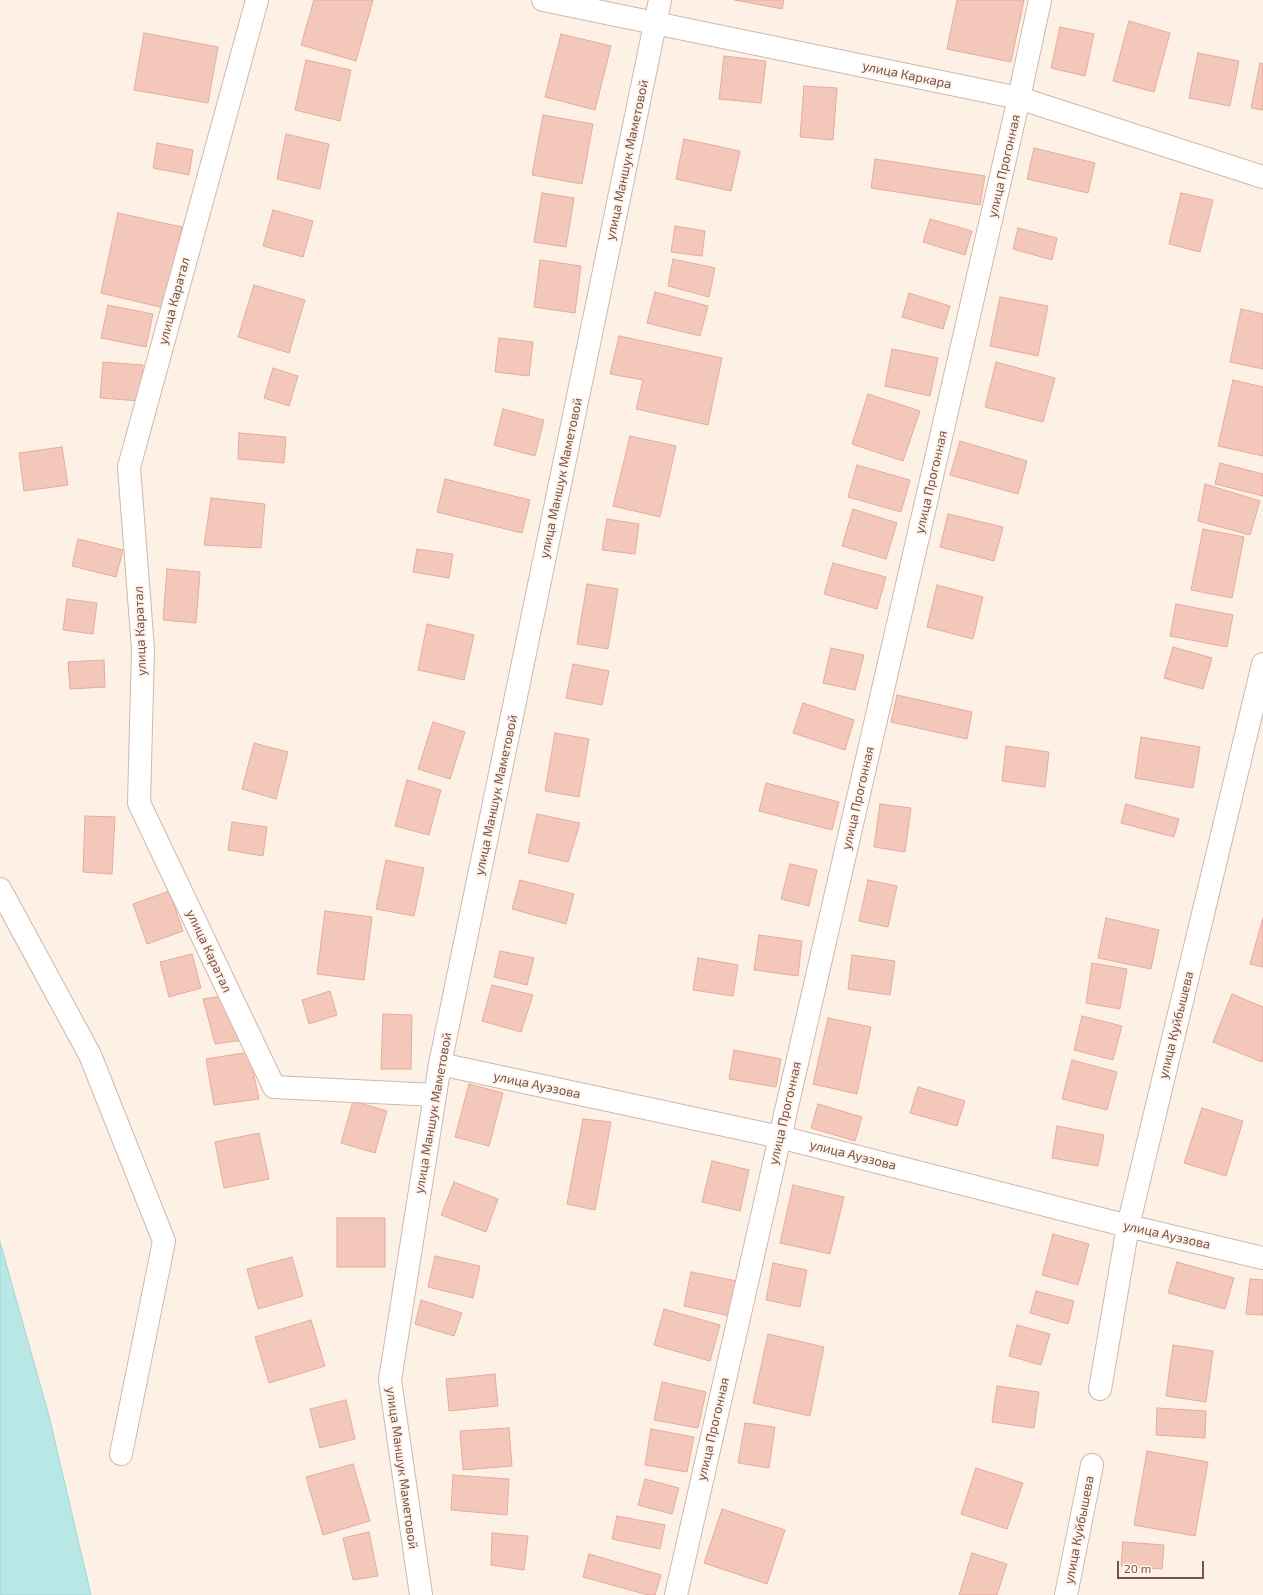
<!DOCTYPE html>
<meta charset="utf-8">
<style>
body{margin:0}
#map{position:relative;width:1263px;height:1595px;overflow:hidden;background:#fdf0e5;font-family:"Exo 2",sans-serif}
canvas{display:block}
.scale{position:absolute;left:1117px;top:1561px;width:87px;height:18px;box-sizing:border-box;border:2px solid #775249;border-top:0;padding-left:5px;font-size:12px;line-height:14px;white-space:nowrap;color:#775249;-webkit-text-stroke:3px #fff4ec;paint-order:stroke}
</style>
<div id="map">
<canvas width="1263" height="1595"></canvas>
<div class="scale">20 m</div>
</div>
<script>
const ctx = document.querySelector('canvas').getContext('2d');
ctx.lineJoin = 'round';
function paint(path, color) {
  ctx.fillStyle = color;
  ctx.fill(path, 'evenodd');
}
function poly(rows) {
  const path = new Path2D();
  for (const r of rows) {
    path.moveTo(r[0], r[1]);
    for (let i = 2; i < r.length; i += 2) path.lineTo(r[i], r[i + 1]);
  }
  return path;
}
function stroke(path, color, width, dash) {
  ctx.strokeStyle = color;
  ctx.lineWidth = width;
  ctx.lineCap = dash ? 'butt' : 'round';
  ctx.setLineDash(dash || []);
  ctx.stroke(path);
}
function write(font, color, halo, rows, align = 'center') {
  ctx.font = font + ' "Exo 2",sans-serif';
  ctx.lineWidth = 4;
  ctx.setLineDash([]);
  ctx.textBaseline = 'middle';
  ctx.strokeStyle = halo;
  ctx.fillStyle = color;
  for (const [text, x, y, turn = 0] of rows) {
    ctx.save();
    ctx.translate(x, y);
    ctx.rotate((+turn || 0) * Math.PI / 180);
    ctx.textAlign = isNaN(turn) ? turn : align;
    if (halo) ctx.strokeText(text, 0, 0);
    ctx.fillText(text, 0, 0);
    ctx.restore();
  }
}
const water = poly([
 [0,1242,49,1416,91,1595,0,1595,0,1242]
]);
paint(water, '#b8e7e6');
stroke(water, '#9ed9d9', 1);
const building = poly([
 [314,0,373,0,356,61,301,45,314,0],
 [735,0,784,0,782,9,735,0],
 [957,0,1024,0,1011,62,947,49,957,0],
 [1129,21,1170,33,1154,92,1113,81,1129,21],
 [1060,27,1094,34,1085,76,1051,68,1060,27],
 [144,33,218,47,208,103,134,90,144,33],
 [561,34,611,46,595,110,545,97,561,34],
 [1198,53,1239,61,1230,106,1189,98,1198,53],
 [724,56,766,61,761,103,719,99,724,56],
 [306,60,351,70,340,121,295,110,306,60],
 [1260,63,1263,64,1263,110,1251,108,1260,63],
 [804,86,837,88,833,140,800,137,804,86],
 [543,115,593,124,582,184,532,175,543,115],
 [286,134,329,144,320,189,277,179,286,134],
 [684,139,740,151,731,191,676,179,684,139],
 [157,143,193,150,189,175,153,168,157,143],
 [1034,148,1095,163,1088,193,1027,179,1034,148],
 [875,159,985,176,980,205,871,188,875,159],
 [542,193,574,198,566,247,534,242,542,193],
 [1181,193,1213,200,1200,252,1169,244,1181,193],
 [273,210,313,221,303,257,263,246,273,210],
 [118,213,182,227,164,308,101,293,118,213],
 [930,219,972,231,965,255,923,242,930,219],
 [675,226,705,231,702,256,671,252,675,226],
 [1018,228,1057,238,1052,260,1013,249,1018,228],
 [673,259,715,268,709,297,668,286,673,259],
 [540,260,581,266,575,313,534,307,540,260],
 [254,285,305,300,289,353,238,337,254,285],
 [655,292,708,306,700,336,647,323,655,292],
 [909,293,950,306,943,329,902,317,909,293],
 [1000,297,1048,306,1038,356,990,346,1000,297],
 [108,305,153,314,146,347,101,338,108,305],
 [1241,309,1263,314,1263,369,1230,362,1241,309],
 [619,336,722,358,708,425,636,409,643,380,610,374,619,336],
 [499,338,533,342,529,376,495,372,499,338],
 [892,349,938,358,930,396,885,386,892,349],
 [103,362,143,365,140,401,100,398,103,362],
 [996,362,1055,378,1043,422,985,407,996,362],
 [273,368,298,376,289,406,264,398,273,368],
 [1233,380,1263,387,1263,456,1218,446,1233,380],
 [868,394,920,411,903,461,852,444,868,394],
 [503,409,544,420,535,456,494,445,503,409],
 [239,433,286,437,284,463,238,459,239,433],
 [630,436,676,446,660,517,613,506,630,436],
 [960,441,1027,461,1018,494,950,475,960,441],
 [62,447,68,485,24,491,19,453,62,447],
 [1220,463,1263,474,1263,496,1215,484,1220,463],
 [857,465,910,480,901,512,848,497,857,465],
 [445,479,530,500,522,533,437,512,445,479],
 [1205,484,1260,501,1250,535,1198,521,1205,484],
 [211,498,265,504,261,548,204,545,211,498],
 [853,509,897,523,886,559,842,546,853,509],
 [948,514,1003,527,994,561,940,547,948,514],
 [607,519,639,524,635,554,602,550,607,519],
 [1203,529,1244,537,1232,598,1191,590,1203,529],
 [78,539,123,550,116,577,72,566,78,539],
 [417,549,453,554,449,578,413,572,417,549],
 [833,563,886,577,877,609,824,594,833,563],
 [167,569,200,572,196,623,163,620,167,569],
 [587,584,618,589,608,649,577,644,587,584],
 [937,585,983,597,973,639,927,627,937,585],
 [67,599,97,603,93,634,63,630,67,599],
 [1176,604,1233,615,1227,647,1170,636,1176,604],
 [427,624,474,635,464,680,418,670,427,624],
 [1173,647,1212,658,1203,689,1164,678,1173,647],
 [831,648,864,655,855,690,823,683,831,648],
 [104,660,105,687,70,689,68,662,104,660],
 [573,664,609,671,602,705,566,698,573,664],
 [897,695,972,712,967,739,891,722,897,695],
 [803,703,854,720,845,750,793,733,803,703],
 [433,722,465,732,450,779,418,769,433,722],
 [555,733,589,739,579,797,545,791,555,733],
 [1141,737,1200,747,1193,788,1135,778,1141,737],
 [254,743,288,752,276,799,242,789,254,743],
 [1006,746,1049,752,1045,787,1002,781,1006,746],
 [407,780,441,790,429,835,395,826,407,780],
 [766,783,839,802,832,830,759,811,766,783],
 [880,804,911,808,905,852,874,847,880,804],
 [1126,804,1179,819,1174,837,1121,823,1126,804],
 [537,814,580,823,568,862,528,853,537,814],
 [85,816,115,817,112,874,83,872,85,816],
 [232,822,267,827,263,856,228,850,232,822],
 [386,860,424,868,414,916,376,909,386,860],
 [790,864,817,870,809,906,781,899,790,864],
 [520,880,574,894,566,924,512,909,520,880],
 [868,880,897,886,888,927,859,921,868,880],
 [169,891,183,931,147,944,133,904,169,891],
 [325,911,372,917,364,980,317,974,325,911],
 [1106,918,1159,930,1151,969,1098,958,1106,918],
 [1263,918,1263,967,1250,964,1263,918],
 [759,935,802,941,798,976,754,970,759,935],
 [500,951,534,958,527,985,494,977,500,951],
 [192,954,201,988,169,997,160,962,192,954],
 [852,955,895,961,890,995,848,989,852,955],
 [698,958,738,965,733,996,693,990,698,958],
 [1092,963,1127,969,1120,1009,1086,1003,1092,963],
 [492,985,533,995,521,1032,482,1021,492,985],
 [330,991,337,1015,309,1024,302,1000,330,991],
 [1232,994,1263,1007,1263,1059,1262,1062,1213,1042,1232,994],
 [229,995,243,1040,215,1044,203,999,229,995],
 [383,1014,412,1015,411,1069,381,1069,383,1014],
 [1082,1016,1122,1026,1113,1060,1074,1050,1082,1016],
 [828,1018,871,1027,857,1094,813,1084,828,1018],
 [734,1050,781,1059,776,1087,729,1079,734,1050],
 [249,1052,259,1099,214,1105,206,1059,249,1052],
 [1072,1060,1117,1072,1107,1110,1062,1099,1072,1060],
 [469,1084,503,1093,489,1146,455,1137,469,1084],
 [918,1087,965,1101,957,1126,910,1113,918,1087],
 [353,1101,387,1111,375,1153,341,1143,353,1101],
 [818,1104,862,1117,855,1141,811,1128,818,1104],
 [1202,1108,1243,1121,1226,1176,1184,1163,1202,1108],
 [583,1119,611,1122,595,1210,567,1204,583,1119],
 [1057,1126,1104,1135,1098,1166,1052,1158,1057,1126],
 [259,1133,269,1179,224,1188,215,1142,259,1133],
 [712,1161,749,1170,740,1211,702,1202,712,1161],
 [454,1182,498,1199,486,1232,441,1215,454,1182],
 [793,1185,844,1197,830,1254,780,1243,793,1185],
 [337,1218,385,1218,385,1267,337,1267,337,1218],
 [1053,1234,1089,1244,1078,1285,1042,1275,1053,1234],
 [435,1256,480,1266,473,1298,428,1287,435,1256],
 [292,1257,303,1296,258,1309,247,1269,292,1257],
 [1177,1262,1234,1278,1225,1309,1168,1293,1177,1262],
 [773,1263,807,1270,800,1307,766,1300,773,1263],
 [691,1272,737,1281,730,1316,684,1306,691,1272],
 [1250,1279,1263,1280,1263,1315,1246,1314,1250,1279],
 [1036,1291,1074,1301,1068,1324,1030,1313,1036,1291],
 [421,1300,462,1313,454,1336,415,1324,421,1300],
 [664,1309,720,1325,710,1361,654,1345,664,1309],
 [311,1320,325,1366,269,1383,255,1337,311,1320],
 [1017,1325,1050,1334,1041,1365,1009,1356,1017,1325],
 [768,1334,824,1347,810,1416,753,1403,768,1334],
 [1173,1345,1213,1351,1206,1402,1166,1396,1173,1345],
 [495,1374,498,1406,449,1411,446,1379,495,1374],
 [662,1382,706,1392,698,1428,654,1420,662,1382],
 [997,1386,1039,1392,1034,1428,992,1422,997,1386],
 [346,1400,355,1439,320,1448,310,1409,346,1400],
 [1157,1408,1206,1411,1205,1438,1156,1435,1157,1408],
 [745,1423,775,1427,769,1468,738,1463,745,1423],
 [509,1428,512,1466,463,1470,460,1431,509,1428],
 [651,1429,694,1437,687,1472,645,1465,651,1429],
 [1147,1451,1208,1462,1195,1536,1134,1525,1147,1451],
 [353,1464,370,1521,323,1535,306,1477,353,1464],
 [976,1468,1023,1483,1007,1529,961,1514,976,1468],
 [453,1475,509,1479,507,1515,451,1510,453,1475],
 [645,1479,679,1488,672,1514,638,1505,645,1479],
 [722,1509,785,1530,767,1584,704,1563,722,1509],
 [617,1516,665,1525,660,1549,612,1539,617,1516],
 [369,1532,378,1576,353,1580,343,1538,369,1532],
 [492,1533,528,1536,524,1570,491,1565,492,1533],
 [1123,1542,1164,1545,1162,1569,1121,1566,1123,1542],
 [972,1553,1007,1564,997,1595,959,1595,972,1553],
 [589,1554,661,1575,655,1595,648,1595,583,1577,589,1554]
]);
paint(building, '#f3c8bb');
stroke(building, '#e6ab9b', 1);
const minor = poly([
 [257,0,129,467,143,649,139,803,274,1087,435,1095],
 [543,0,1019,98,1263,177],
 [0,889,90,1055,164,1241,121,1454],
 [440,1064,780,1137,1128,1226,1263,1258],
 [1100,1389,1128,1226,1263,664],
 [421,1595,390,1380,440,1064,660,0],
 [676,1595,780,1137,1019,98,1040,0],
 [1066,1595,1092,1465]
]);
stroke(minor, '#d1b7ad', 24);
stroke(minor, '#fff', 22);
write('13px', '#775249', '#fff4ec', [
 ["улица Каркара",907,75,12],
 ["улица Маншук Маметовой",627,160,-78],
 ["улица Прогонная",1004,166,-77],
 ["улица Каратал",174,301,-75],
 ["улица Маншук Маметовой",561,478,-78],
 ["улица Прогонная",931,482,-77],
 ["улица Каратал",140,631,-92],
 ["улица Маншук Маметовой",496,795,-78],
 ["улица Прогонная",858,798,-77],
 ["улица Каратал",209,951,65],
 ["улица Куйбышева",1176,1025,-76],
 ["улица Ауэзова",537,1085,12],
 ["улица Маншук Маметовой",433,1113,-80],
 ["улица Прогонная",785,1113,-77],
 ["улица Ауэзова",853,1155,14],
 ["улица Ауэзова",1167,1235,13],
 ["улица Прогонная",713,1429,-77],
 ["улица Маншук Маметовой",402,1468,82],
 ["улица Куйбышева",1079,1530,-79]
]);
</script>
